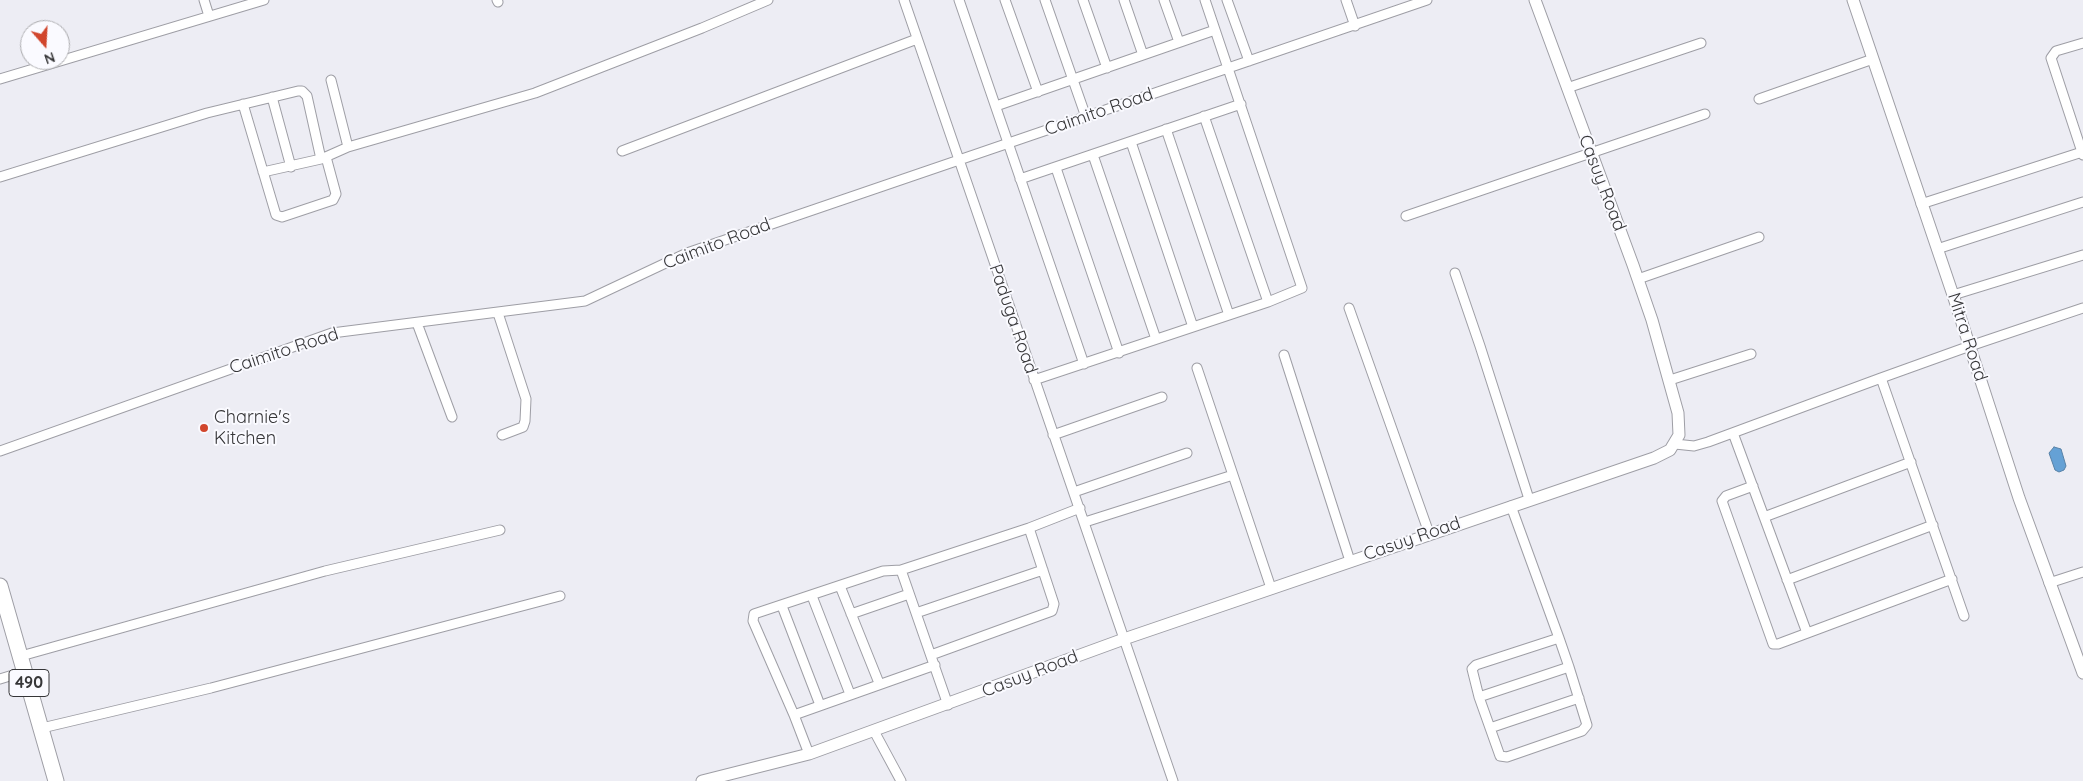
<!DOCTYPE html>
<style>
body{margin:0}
#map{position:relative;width:2083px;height:781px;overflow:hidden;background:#ededf4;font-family:Quicksand,sans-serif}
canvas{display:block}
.north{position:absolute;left:20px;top:20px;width:50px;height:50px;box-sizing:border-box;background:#fafaff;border:1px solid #acacaf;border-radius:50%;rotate:161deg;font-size:14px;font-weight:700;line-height:20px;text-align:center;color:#363638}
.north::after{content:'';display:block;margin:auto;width:18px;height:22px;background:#d1462d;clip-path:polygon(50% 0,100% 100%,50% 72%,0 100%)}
</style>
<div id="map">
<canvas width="2083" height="781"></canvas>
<div class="north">N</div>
</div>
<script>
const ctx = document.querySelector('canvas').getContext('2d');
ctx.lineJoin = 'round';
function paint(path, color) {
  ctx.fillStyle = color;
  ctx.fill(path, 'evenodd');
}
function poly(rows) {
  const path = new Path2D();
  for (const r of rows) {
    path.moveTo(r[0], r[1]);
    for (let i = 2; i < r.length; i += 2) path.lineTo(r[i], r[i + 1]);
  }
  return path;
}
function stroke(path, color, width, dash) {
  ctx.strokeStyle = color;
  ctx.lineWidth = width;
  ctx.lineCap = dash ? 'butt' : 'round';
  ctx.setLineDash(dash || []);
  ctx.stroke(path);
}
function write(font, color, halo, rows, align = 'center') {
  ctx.font = font + ' Quicksand,sans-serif';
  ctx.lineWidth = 4;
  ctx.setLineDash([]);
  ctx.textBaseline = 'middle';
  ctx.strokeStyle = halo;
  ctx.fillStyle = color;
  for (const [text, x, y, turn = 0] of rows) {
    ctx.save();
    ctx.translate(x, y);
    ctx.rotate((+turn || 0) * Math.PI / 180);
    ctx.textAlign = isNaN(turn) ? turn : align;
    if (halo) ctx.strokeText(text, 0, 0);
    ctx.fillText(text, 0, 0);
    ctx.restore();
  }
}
const water = poly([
 [2054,447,2061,449,2066,466,2064,470,2059,472,2055,470,2049,453,2054,447]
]);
paint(water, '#65a1d5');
stroke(water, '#5781a6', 1);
const minor = poly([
 [204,0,209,16],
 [497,0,498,2],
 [904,0,1173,781],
 [959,0,1084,364],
 [1005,0,1038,92],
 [1045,0,1086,117],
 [1083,0,1107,68],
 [1124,0,1143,55],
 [1164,0,1179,42],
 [1227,0,1249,61],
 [1346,0,1355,26],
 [2083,43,2056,51,2051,58,2083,155],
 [0,79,264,0],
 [331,80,348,147],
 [1567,88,1701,43],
 [272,97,291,167],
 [1759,99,1873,59],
 [243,104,276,215,282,217,333,200,336,194,326,157],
 [996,106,1215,30],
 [1204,116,1268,302],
 [1166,129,1229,315],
 [1131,142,1193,327],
 [622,151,917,39],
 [1093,155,1156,339],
 [1056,168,1119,353],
 [263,172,321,159,348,147,535,93,702,28,768,0],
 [0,177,207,113,298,91,302,91,307,96,321,159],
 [1020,179,1241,104],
 [1921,204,2082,152],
 [1406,216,1705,114],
 [1937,249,2083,202],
 [1455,273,1480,346,1529,499],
 [1638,279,1759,237],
 [1953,295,2083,255],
 [1349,308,1429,533],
 [498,313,526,399,525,421,523,427,502,435],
 [417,323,452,417],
 [1284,355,1350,561],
 [1197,368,1271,588],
 [1881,378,1970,346,2083,308],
 [1034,380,1268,302,1302,288,1205,0],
 [1670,380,1751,354],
 [1733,433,1807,633],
 [1053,435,1162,397],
 [1675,444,1694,446,1708,442,1881,378,1964,616],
 [0,451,332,333,585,301,687,253,1427,0],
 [1753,486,1726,496,1722,501,1773,644,1778,644,1952,579],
 [1074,492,1187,453],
 [1511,506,1559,638,1569,667,1587,725,1582,731,1507,757,1500,756,1479,697,1472,669,1476,665,1559,638],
 [1764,517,1911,462],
 [1085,522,1233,475],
 [901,570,948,705],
 [1787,580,1933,525],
 [2049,583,2083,572],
 [840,586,879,683],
 [812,596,850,694],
 [782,606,820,705],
 [916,613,1043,570],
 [851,614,909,594],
 [931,655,1052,611,1054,604,1029,528],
 [21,656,325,571,500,530],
 [0,679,26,671],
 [1479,697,1569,667],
 [794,715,935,665],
 [42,728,211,688,560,596],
 [1490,728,1579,698],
 [874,731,901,781],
 [809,754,794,715,753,621,754,614,883,571,901,570,1029,528,1080,508]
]);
const tertiary = poly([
 [1853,0,1953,295,2019,498,2083,673],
 [702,781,809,754,1124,639,1654,458,1670,450,1679,435,1678,413,1652,320,1633,265,1535,0]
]);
const primary = poly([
 [0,586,56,781]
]);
stroke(minor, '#9e9ea5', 11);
stroke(tertiary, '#9e9ea5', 13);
stroke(primary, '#9e9ea5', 17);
stroke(minor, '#fff', 9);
stroke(tertiary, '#fff', 11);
stroke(primary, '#fff', 15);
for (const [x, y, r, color] of [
 [204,428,5,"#d1462d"]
]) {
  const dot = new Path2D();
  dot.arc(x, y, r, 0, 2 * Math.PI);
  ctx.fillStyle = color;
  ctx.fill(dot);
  stroke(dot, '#fafaff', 2);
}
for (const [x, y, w] of [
 [29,683,40]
]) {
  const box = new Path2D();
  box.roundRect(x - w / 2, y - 13.5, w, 27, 4);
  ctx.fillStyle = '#fafaff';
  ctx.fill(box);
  stroke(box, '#363638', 1);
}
write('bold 16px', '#363638', null, [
 ["490",29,683]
]);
write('18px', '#363638', '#fafaff', [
 ["Caimito Road",1099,112,-19],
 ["Casuy Road",1602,183,69],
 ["Caimito Road",717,244,-21],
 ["Paduga Road",1013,319,71],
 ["Mitra Road",1967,337,72],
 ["Caimito Road",284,351,-18],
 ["Casuy Road",1412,539,-19],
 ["Casuy Road",1030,674,-21]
]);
write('18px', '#363638', '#fafaff', [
 ["Charnie's",214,418],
 ["Kitchen",214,439]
], 'left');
</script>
